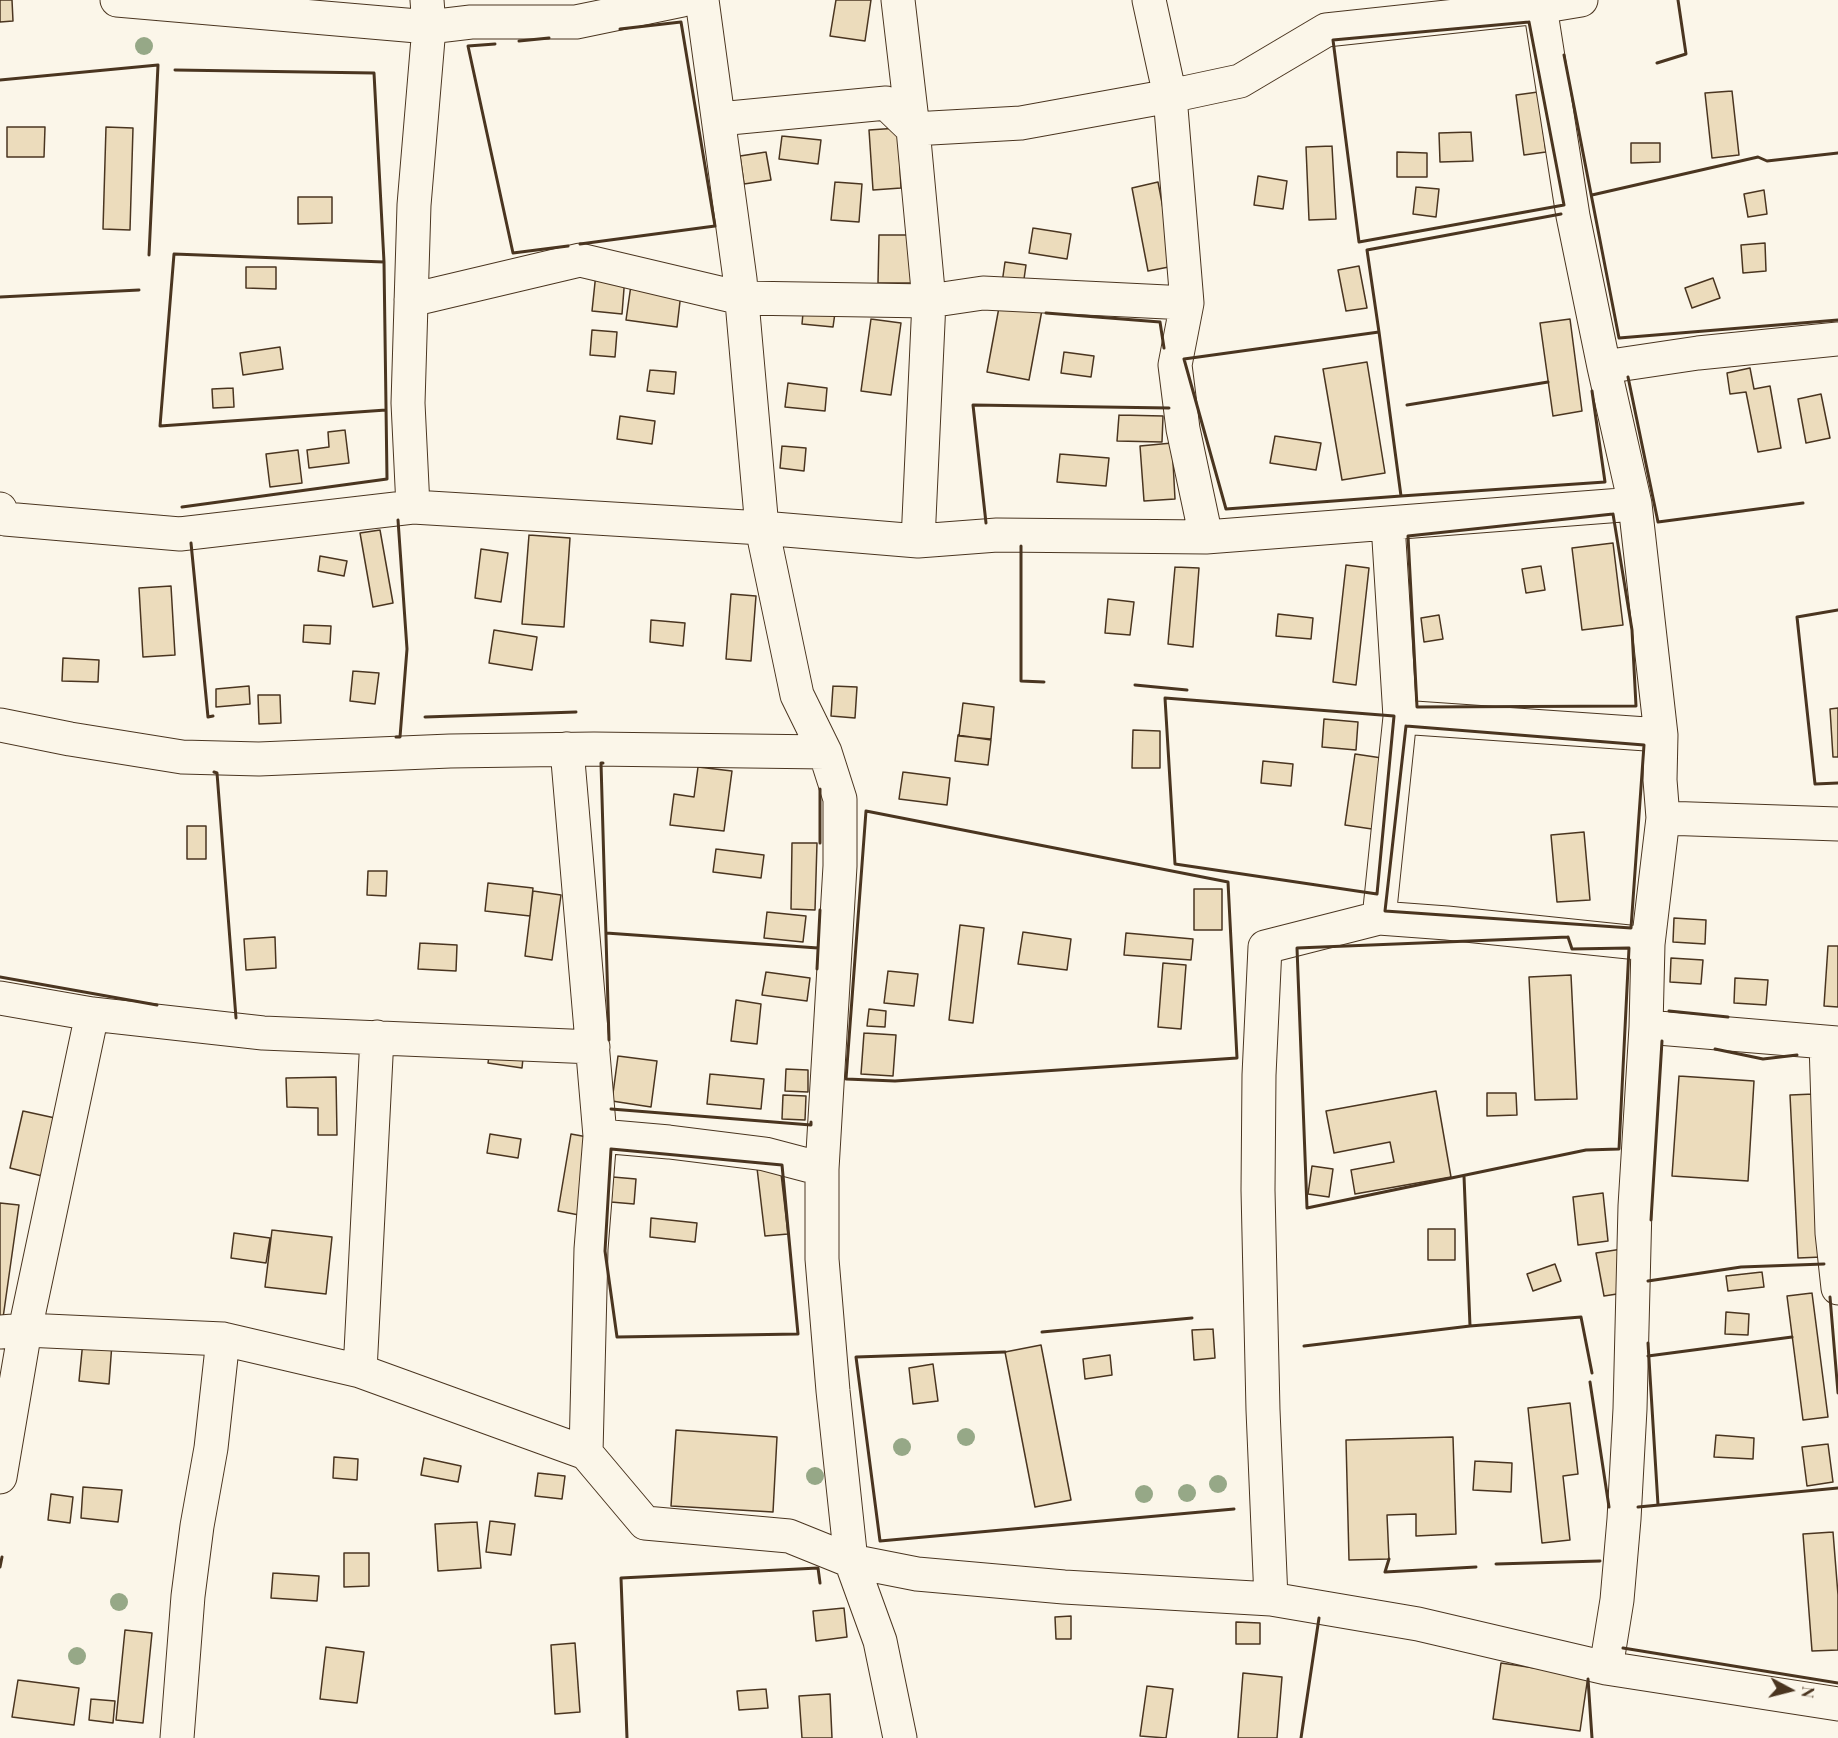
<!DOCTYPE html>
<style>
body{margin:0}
#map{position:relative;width:1838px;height:1738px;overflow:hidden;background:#fbf6e9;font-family:"Playfair Display",serif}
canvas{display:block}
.north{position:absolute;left:1760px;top:1660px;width:60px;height:60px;-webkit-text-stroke:4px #fbf6e9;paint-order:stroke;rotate:97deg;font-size:16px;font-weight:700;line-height:24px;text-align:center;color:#4a3520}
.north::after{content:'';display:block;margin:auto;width:21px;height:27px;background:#4a3520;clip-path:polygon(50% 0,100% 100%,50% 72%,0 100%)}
</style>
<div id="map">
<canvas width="1838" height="1738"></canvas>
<div class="north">N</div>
</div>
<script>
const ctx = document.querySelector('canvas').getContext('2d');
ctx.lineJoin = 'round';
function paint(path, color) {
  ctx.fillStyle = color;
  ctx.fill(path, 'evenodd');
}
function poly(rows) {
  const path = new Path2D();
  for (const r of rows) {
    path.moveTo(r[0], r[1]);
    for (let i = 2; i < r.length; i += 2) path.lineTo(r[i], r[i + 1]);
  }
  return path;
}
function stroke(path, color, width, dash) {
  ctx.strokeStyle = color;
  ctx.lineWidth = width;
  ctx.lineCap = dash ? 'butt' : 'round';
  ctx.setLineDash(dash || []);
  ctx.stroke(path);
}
const building = poly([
 [0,0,12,0,13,21,0,22,0,0],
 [836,0,871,0,865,41,830,36,836,0],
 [1732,91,1739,155,1712,158,1705,93,1732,91],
 [1538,92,1546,152,1524,155,1516,95,1538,92],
 [7,127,45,127,44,157,7,157,7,127],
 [106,127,133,128,130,230,103,229,106,127],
 [898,128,901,188,873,190,869,130,898,128],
 [1471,132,1473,161,1440,162,1439,133,1471,132],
 [782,136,821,140,818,164,779,159,782,136],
 [1631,143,1660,143,1660,162,1631,163,1631,143],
 [1332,146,1336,219,1309,220,1306,147,1332,146],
 [766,152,771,180,744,184,740,156,766,152],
 [1397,152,1427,153,1427,177,1397,177,1397,152],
 [1258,176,1287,181,1283,209,1254,205,1258,176],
 [835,182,862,184,859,222,831,220,835,182],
 [1158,182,1174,266,1148,271,1132,188,1158,182],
 [1416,187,1439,189,1436,217,1413,214,1416,187],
 [1764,190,1767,214,1748,217,1744,194,1764,190],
 [298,197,332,197,332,223,298,224,298,197],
 [1033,228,1071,234,1067,259,1029,253,1033,228],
 [879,235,912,235,912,283,878,283,879,235],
 [1765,243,1766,271,1743,273,1741,245,1765,243],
 [1005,262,1026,265,1023,286,1002,283,1005,262],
 [1359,266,1367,308,1346,311,1338,270,1359,266],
 [246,267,276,267,276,289,246,288,246,267],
 [596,273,625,276,622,314,592,311,596,273],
 [1713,278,1720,298,1692,308,1685,288,1713,278],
 [631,285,681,293,677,327,626,320,631,285],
 [804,302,836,306,833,327,802,324,804,302],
 [1000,302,1042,310,1029,380,987,372,1000,302],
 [871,319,901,323,891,395,861,391,871,319],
 [1570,319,1582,411,1553,416,1540,323,1570,319],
 [592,330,617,332,615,357,590,355,592,330],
 [280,347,283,369,243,375,240,353,280,347],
 [1064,352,1094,356,1091,377,1061,373,1064,352],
 [1367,362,1385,473,1342,480,1323,369,1367,362],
 [1750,368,1754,389,1770,386,1781,448,1758,452,1746,392,1730,394,1727,373,1750,368],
 [650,370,676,372,674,394,647,391,650,370],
 [788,383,827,388,825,411,785,407,788,383],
 [233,388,234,407,213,408,212,389,233,388],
 [1821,394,1830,438,1806,443,1798,399,1821,394],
 [1119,415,1163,416,1162,442,1117,441,1119,415],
 [620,416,655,421,652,444,617,439,620,416],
 [345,430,349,463,309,468,307,450,329,447,328,432,345,430],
 [1275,436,1321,443,1316,470,1270,463,1275,436],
 [1172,443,1175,499,1144,501,1140,446,1172,443],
 [782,446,806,448,804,471,780,468,782,446],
 [298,450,302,483,270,487,266,454,298,450],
 [1060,454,1109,458,1106,486,1057,482,1060,454],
 [380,530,393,603,373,607,360,533,380,530],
 [529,535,570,538,564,627,522,624,529,535],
 [1613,543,1623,625,1582,630,1572,548,1613,543],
 [481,549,508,553,501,602,475,598,481,549],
 [320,556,347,561,344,576,318,571,320,556],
 [1346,565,1369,568,1356,685,1333,682,1346,565],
 [1541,566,1545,590,1526,593,1522,569,1541,566],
 [1175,567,1199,568,1193,647,1168,644,1175,567],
 [171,586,175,655,143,657,139,588,171,586],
 [731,594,756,596,751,661,726,659,731,594],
 [1108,599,1134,602,1130,635,1105,633,1108,599],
 [1278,614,1313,618,1311,639,1276,636,1278,614],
 [1439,615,1443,639,1424,642,1421,618,1439,615],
 [651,620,685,623,683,646,650,642,651,620],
 [304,625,331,626,330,644,303,642,304,625],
 [494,630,537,637,532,670,489,663,494,630],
 [63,658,99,660,98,682,62,681,63,658],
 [353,671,379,673,375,704,350,701,353,671],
 [249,686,250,704,216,707,216,689,249,686],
 [833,686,857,687,855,718,831,716,833,686],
 [258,695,280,695,281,723,259,724,258,695],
 [963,703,994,707,991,739,959,736,963,703],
 [1838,708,1838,757,1833,757,1830,709,1838,708],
 [1324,719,1358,722,1356,750,1322,747,1324,719],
 [1133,730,1160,731,1160,768,1132,768,1133,730],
 [958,735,991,740,988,765,955,761,958,735],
 [1355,754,1382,758,1372,829,1345,825,1355,754],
 [1263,761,1293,764,1291,786,1261,783,1263,761],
 [698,767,732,771,724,831,670,825,674,794,694,797,698,767],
 [903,772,950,778,947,805,899,799,903,772],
 [187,826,206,826,206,859,187,859,187,826],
 [1584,832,1590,900,1557,902,1551,835,1584,832],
 [792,843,817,843,815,910,791,909,792,843],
 [716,849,764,855,761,878,713,872,716,849],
 [368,871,387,871,386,896,367,895,368,871],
 [488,883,533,888,530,916,485,911,488,883],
 [1194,889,1222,889,1222,930,1194,930,1194,889],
 [533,891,561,895,552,960,525,956,533,891],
 [767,912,806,916,803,942,764,938,767,912],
 [1674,918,1706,920,1705,944,1673,942,1674,918],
 [960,925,984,928,973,1023,949,1020,960,925],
 [1023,932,1071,939,1067,970,1018,964,1023,932],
 [1126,933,1193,939,1191,960,1124,955,1126,933],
 [275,937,276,968,246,970,244,939,275,937],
 [420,943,457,945,456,971,418,969,420,943],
 [1828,946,1838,946,1838,1007,1824,1006,1828,946],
 [1671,958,1703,960,1701,984,1670,982,1671,958],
 [1163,963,1186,965,1181,1029,1158,1027,1163,963],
 [888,971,918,974,914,1006,884,1003,888,971],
 [766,972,810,978,807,1001,762,995,766,972],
 [1571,975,1577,1099,1535,1100,1529,977,1571,975],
 [1735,978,1768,980,1766,1005,1734,1003,1735,978],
 [736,1000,761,1004,757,1044,731,1041,736,1000],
 [869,1009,886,1011,885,1027,867,1026,869,1009],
 [864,1033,896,1035,893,1076,861,1074,864,1033],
 [491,1043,524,1048,522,1068,488,1063,491,1043],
 [618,1056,657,1061,651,1107,612,1101,618,1056],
 [786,1069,808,1070,808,1092,785,1091,786,1069],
 [710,1074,764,1079,761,1109,707,1104,710,1074],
 [1679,1076,1754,1081,1748,1181,1672,1176,1679,1076],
 [336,1077,337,1135,318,1135,318,1108,287,1107,286,1078,336,1077],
 [1436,1091,1451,1177,1355,1194,1351,1170,1394,1162,1390,1142,1334,1153,1326,1111,1436,1091],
 [1487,1093,1516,1093,1517,1115,1487,1116,1487,1093],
 [1814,1094,1822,1257,1798,1258,1790,1095,1814,1094],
 [783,1095,806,1096,805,1120,782,1119,783,1095],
 [23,1111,55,1118,42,1176,10,1168,23,1111],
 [490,1134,521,1139,518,1158,487,1153,490,1134],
 [571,1134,593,1138,579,1215,558,1211,571,1134],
 [780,1165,788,1234,765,1236,757,1168,780,1165],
 [1312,1166,1333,1169,1329,1197,1308,1194,1312,1166],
 [613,1177,636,1179,634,1204,611,1202,613,1177],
 [1603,1193,1608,1241,1578,1245,1573,1197,1603,1193],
 [0,1203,19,1205,3,1318,0,1317,0,1203],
 [651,1218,697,1223,695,1242,650,1237,651,1218],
 [1428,1229,1455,1229,1455,1260,1428,1260,1428,1229],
 [272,1230,332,1237,326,1294,265,1287,272,1230],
 [234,1233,270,1238,266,1263,231,1258,234,1233],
 [1622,1249,1630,1292,1604,1296,1596,1253,1622,1249],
 [1555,1264,1561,1281,1533,1291,1527,1274,1555,1264],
 [1762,1272,1764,1287,1728,1291,1726,1276,1762,1272],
 [1812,1293,1828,1417,1803,1420,1787,1296,1812,1293],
 [1726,1312,1749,1314,1748,1335,1725,1334,1726,1312],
 [1213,1329,1215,1358,1194,1360,1192,1330,1213,1329],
 [83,1341,112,1343,109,1384,79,1381,83,1341],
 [1041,1345,1071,1500,1035,1507,1005,1352,1041,1345],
 [1110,1355,1112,1375,1085,1379,1083,1359,1110,1355],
 [933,1364,938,1401,913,1404,909,1368,933,1364],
 [1570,1403,1578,1474,1563,1476,1570,1540,1542,1543,1528,1408,1570,1403],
 [676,1430,777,1437,773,1512,671,1506,676,1430],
 [1716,1435,1754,1438,1753,1459,1714,1457,1716,1435],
 [1453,1437,1456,1534,1416,1536,1416,1514,1387,1515,1389,1559,1349,1560,1346,1440,1453,1437],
 [1828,1444,1833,1482,1807,1486,1802,1447,1828,1444],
 [334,1457,358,1459,357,1480,333,1478,334,1457],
 [424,1458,461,1466,458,1482,421,1475,424,1458],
 [1475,1461,1512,1463,1511,1492,1473,1490,1475,1461],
 [538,1473,565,1476,562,1499,535,1496,538,1473],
 [83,1487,122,1490,118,1522,81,1518,83,1487],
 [51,1494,73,1497,70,1523,48,1520,51,1494],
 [490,1521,515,1524,511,1555,486,1552,490,1521],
 [477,1522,481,1568,438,1571,435,1524,477,1522],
 [1833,1532,1838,1595,1838,1650,1812,1651,1803,1534,1833,1532],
 [344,1553,369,1553,369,1586,344,1587,344,1553],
 [273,1573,319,1576,317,1601,271,1598,273,1573],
 [844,1608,847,1637,816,1641,813,1611,844,1608],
 [1071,1616,1071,1639,1056,1639,1055,1617,1071,1616],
 [1236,1622,1260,1623,1260,1644,1236,1644,1236,1622],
 [125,1630,152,1633,143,1723,116,1720,125,1630],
 [575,1643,580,1712,555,1714,551,1645,575,1643],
 [326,1647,364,1652,357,1703,320,1699,326,1647],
 [1501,1663,1588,1676,1580,1731,1493,1719,1501,1663],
 [1243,1673,1282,1677,1277,1738,1238,1738,1243,1673],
 [18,1680,79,1688,74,1725,12,1717,18,1680],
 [1147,1686,1173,1689,1166,1738,1140,1736,1147,1686],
 [766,1689,768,1708,739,1710,737,1691,766,1689],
 [830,1694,832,1738,802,1738,799,1696,830,1694],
 [91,1699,115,1701,113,1723,89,1720,91,1699]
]);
paint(building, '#ecdcbc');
stroke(building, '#4a3520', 1.5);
const minor = poly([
 [117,0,429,27,414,205,408,403,413,507],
 [427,0,429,27,471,22,576,22,682,0],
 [702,0,740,279,762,528,797,695,825,752,840,799,840,866,822,1169,822,1259,833,1391,851,1561,880,1641,900,1738],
 [898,0,913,129,929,301,918,541],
 [1149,0,1170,96,1187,303,1175,365,1183,429,1206,537],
 [1539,0,1573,216,1604,367,1635,504,1661,735,1660,780,1663,818,1648,944,1646,1027,1635,1206,1630,1409,1624,1519,1617,1600,1606,1668],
 [719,119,886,103,913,129,1021,123,1170,96,1240,81,1326,30,1539,7,1581,0],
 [411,300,580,260,741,298,929,301,983,293,1187,303],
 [1604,367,1698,353,1838,339],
 [0,509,5,519,180,534,413,507,762,528,918,541,997,535,1206,537,1635,504],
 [1400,717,1661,735],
 [0,725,70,739,182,757,259,759,450,751,594,749,825,752],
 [567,749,600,1136,591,1249,586,1453],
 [1663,818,1838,824],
 [1379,918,1400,717,1388,524],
 [0,998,92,1014,263,1033,593,1047],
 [1646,1027,1838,1043],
 [1826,1043,1832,1233,1838,1288],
 [600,1136,669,1142,765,1154,822,1169],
 [0,1332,25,1330,223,1339,360,1371,586,1453,645,1523,789,1536,851,1561,917,1574,1064,1587,1271,1599,1418,1624,1606,1668,1838,1704],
 [360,1371,377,1037],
 [0,1477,25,1330,92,1014],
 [1271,1599,1263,1410,1258,1190,1259,1075,1265,947,1379,918,1447,923,1648,944],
 [177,1738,188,1596,197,1526,211,1448,223,1339]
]);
stroke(minor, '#4a3520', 35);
stroke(minor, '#fbf6e9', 33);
stroke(poly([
 [1529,22,1564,205,1359,242,1333,40,1529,22],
 [519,41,549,38],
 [495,44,468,46,513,253,568,246],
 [1564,55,1619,338,1838,320],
 [1657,63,1686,54,1678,0],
 [175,70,374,73,384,262,387,479,182,507],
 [0,80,158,65,149,255],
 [1592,195,1758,157,1767,161,1838,153],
 [580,244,715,226,681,22,620,29],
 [384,262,174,254,160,426,386,410],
 [0,297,139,290],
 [1046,313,1160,322,1164,348],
 [1379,332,1367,250,1561,214],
 [1379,332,1401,496,1226,509,1184,359,1379,332],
 [1628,377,1658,522,1803,503],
 [1407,405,1548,382],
 [1401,496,1605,482,1592,391],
 [1613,514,1632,630,1636,706,1417,707,1408,536,1613,514],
 [986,523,973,405,1169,408],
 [191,543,208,717,213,716],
 [1021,546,1021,681,1044,682],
 [1838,610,1797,617,1815,784,1838,783],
 [1135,685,1187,690],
 [1165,698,1394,716,1377,894,1175,864,1165,698],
 [425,717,576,712],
 [1406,726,1644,745,1631,928,1385,911,1406,726],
 [396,737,400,737,407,649,398,520],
 [603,763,601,763,609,1040],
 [214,772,217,773,236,1018],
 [820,789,820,843],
 [866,811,1228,882,1237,1058,895,1081,846,1079,866,811],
 [606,933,818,948],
 [1568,937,1572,949,1629,948,1619,1149,1586,1150,1307,1208,1297,948,1568,937],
 [817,969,820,910],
 [0,977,157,1005],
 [1669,1011,1728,1017],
 [1715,1049,1763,1059,1797,1055],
 [611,1109,811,1125,811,1122],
 [611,1149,782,1165,798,1334,617,1337,605,1251,611,1149],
 [1464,1176,1470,1326,1581,1317,1592,1373],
 [1651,1220,1662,1041],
 [1648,1281,1741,1267,1824,1264],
 [1830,1297,1838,1393],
 [1042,1332,1192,1318],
 [1648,1343,1658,1505],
 [1304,1346,1470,1326],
 [1005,1352,856,1357,880,1541,1234,1509],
 [1648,1356,1792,1337],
 [1590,1382,1609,1507],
 [1638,1507,1838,1488],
 [1389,1559,1385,1572,1476,1567],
 [1496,1564,1600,1561],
 [0,1567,2,1557],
 [1623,1648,1838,1683],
 [1588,1679,1592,1738],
 [627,1738,621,1578,818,1568,820,1583],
 [1301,1738,1319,1618]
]), '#4a3520', 3);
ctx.fillStyle = '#96a887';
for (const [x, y] of [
 [144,46],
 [966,1437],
 [902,1447],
 [815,1476],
 [1218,1484],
 [1187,1493],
 [1144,1494],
 [119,1602],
 [77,1656]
]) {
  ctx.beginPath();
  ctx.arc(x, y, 9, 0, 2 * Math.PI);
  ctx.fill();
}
</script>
